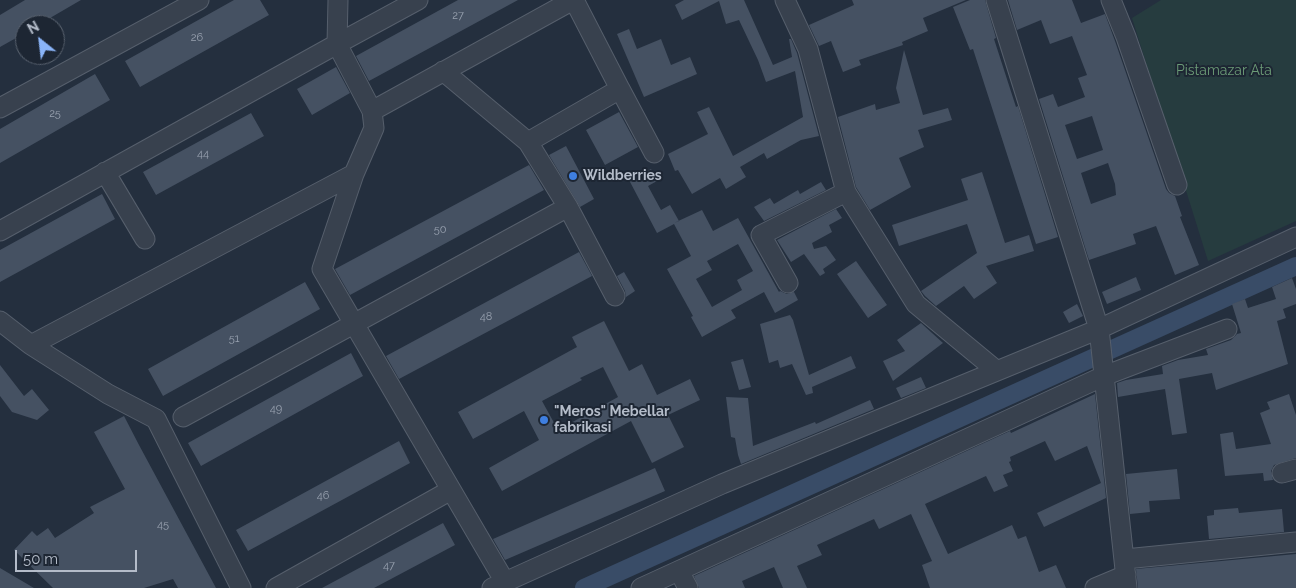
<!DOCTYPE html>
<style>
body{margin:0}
#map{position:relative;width:1296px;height:588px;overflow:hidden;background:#242f3e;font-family:Raleway,sans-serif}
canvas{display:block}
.north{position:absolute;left:15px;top:15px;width:50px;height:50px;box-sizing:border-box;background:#1d2633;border:1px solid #59626f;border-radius:50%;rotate:331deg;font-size:14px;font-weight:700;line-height:20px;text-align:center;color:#b4bcc9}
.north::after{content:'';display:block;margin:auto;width:18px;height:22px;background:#8ab4f8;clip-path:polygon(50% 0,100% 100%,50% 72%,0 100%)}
.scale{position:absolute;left:15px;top:550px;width:122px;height:22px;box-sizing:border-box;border:2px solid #b4bcc9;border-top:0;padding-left:6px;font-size:15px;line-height:18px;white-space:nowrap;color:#b4bcc9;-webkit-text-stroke:4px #1d2633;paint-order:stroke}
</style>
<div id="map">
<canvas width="1296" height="588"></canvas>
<div class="north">N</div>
<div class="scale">50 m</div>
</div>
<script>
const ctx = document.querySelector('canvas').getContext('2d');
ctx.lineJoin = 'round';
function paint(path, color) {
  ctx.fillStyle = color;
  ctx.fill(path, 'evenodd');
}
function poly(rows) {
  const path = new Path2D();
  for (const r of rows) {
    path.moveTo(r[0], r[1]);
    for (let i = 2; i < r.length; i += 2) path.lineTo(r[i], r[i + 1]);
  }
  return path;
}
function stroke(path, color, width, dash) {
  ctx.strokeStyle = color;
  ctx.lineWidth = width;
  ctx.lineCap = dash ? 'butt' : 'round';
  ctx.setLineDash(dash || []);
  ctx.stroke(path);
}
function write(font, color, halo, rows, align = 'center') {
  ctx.font = font + ' Raleway,sans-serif';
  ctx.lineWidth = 4;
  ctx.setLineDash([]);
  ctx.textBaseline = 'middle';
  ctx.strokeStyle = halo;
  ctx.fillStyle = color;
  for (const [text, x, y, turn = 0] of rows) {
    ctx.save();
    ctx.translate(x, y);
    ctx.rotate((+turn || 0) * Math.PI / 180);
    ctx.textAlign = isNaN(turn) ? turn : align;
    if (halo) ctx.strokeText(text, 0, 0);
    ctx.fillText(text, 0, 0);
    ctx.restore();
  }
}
paint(poly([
 [1161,0,1296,0,1296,221,1208,261,1132,18]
]), '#263c3f');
stroke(poly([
 [584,588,1296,266]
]), '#394c67', 18);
paint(poly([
 [25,0,81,0,38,25,25,25,25,33,0,47,0,15],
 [234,0,260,0,269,15,140,87,125,61],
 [458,0,518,0,369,81,356,56],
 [684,0,744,0,773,65,792,57,789,39,791,39,797,53,819,136,801,140,767,159,764,153,740,167,746,177,726,189,720,178,692,194,678,170,675,171,668,154,708,134,697,112,709,107,733,156,803,117,795,71,766,82,758,60,739,20,726,24,719,1,682,20,675,5],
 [852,0,966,0,923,18,928,31,902,42,903,45,859,60,861,65,843,72,831,41,819,46,809,25,854,5],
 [970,0,985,0,996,38,994,39,1016,107,1018,106,1058,237,1036,244,973,49,970,50,953,7],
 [1008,0,1072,0,1081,23,1105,14,1115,41,1166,189,1169,193,1175,196,1182,216,1180,217,1199,265,1175,275,1156,226,1133,234,1136,244,1089,260,1039,99,1053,94,1058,107,1085,97,1078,78,1087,75,1072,36,1050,44,1041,20,1017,30],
 [1092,116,1103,150,1077,159,1065,125],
 [1108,163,1115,184,1116,195,1091,204,1081,173],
 [629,29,637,49,661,39,671,65,690,57,697,74,644,97,617,34],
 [904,50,923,115,948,108,952,120,918,130,924,147,899,158,911,187,870,210,856,187,838,117,875,104,876,110,900,103,896,88],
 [336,67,350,93,312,115,297,89],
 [95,74,110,100,0,163,0,129],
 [619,112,638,147,605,165,586,130],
 [251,113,264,136,156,195,143,172],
 [566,146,594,199,580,207,549,155],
 [529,165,544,190,350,295,335,269],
 [651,169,657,181,648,186,661,210,670,205,679,221,674,223,702,210,713,231,738,218,779,292,780,291,787,294,794,292,798,300,775,313,764,292,731,310,736,318,702,337,691,317,693,316,667,269,691,256,674,224,657,233,629,180],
 [738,244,753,271,737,280,742,290,712,307,696,279,712,270,707,261],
 [982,172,1005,243,1029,235,1034,251,986,266,997,283,974,299,964,286,936,306,925,296,921,291,977,253,967,224,899,246,892,225,968,200,961,179],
 [821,182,826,190,764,221,754,207,770,198,774,204,798,190,800,194],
 [102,194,115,219,0,282,0,250],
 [836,209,842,218,829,225,832,232,812,243,814,249,826,246,836,260,823,269,825,273,820,276,804,254,791,262,777,240],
 [579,252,592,276,399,379,386,356],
 [856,261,887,305,868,318,837,274],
 [624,272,635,291,626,297,625,291,617,276],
 [1136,277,1141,290,1107,304,1102,292],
 [1292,278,1296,289,1296,304,1283,309,1286,318,1277,321,1288,364,1216,390,1212,373,1179,379,1187,433,1172,435,1165,389,1118,397,1117,383,1126,380,1163,374,1162,366,1178,360,1208,355,1206,349,1231,340,1237,334,1241,333,1232,304,1245,299,1248,308,1276,299,1272,287],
 [305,282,320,309,163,396,148,369],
 [1077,304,1083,316,1069,323,1063,312],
 [790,315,793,320,809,375,851,356,856,368,812,387,813,393,806,395,792,364,780,368,778,360,769,363,760,324],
 [604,321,629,371,642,364,657,395,690,379,700,400,668,415,684,447,652,463,631,421,502,491,489,468,539,440,524,411,473,439,458,412,577,347,572,337],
 [603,367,618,397,558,430,542,401,582,380,580,378],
 [921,323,943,343,893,381,883,361,905,351,897,340],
 [351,353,363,376,201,466,188,443],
 [743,359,751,387,739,390,731,362],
 [0,365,24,396,32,389,49,410,37,420,12,412,0,396],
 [921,377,926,388,901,398,896,388],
 [1095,394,1106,498,1044,527,1037,513,1101,483,1087,446,1055,461,1045,441,1010,457,1011,461,1009,462,1013,471,1003,475,1008,486,994,492,986,476,925,504,948,554,1012,525,1018,539,1026,536,1039,572,1056,565,1066,588,930,588,922,565,932,561,911,514,879,529,874,519,817,545,822,555,797,566,807,588,783,588,774,567,742,581,745,588,699,588,694,576,1010,431,1011,433],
 [1289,394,1296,415,1296,458,1274,465,1271,471,1273,480,1264,481,1263,473,1225,476,1220,434,1233,432,1236,449,1271,444,1260,413,1270,409,1267,402],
 [726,397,748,398,753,446,815,422,816,424,870,400,874,409,741,464,738,455,735,438,731,437],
 [124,416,139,445,216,588,178,588,173,579,144,588,53,588,14,550,32,531,37,536,48,528,55,538,94,513,90,507,125,489,94,432],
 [399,441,410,463,248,551,236,530],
 [655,468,665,491,505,560,493,539],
 [1177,469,1180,499,1149,501,1150,512,1130,514,1126,474],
 [1238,508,1239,513,1282,509,1284,532,1209,539,1207,516,1214,515,1214,510],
 [443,523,455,545,374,588,322,588],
 [1296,554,1296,588,1138,588,1136,569],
 [0,568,34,588,0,588]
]), '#455162');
const minor = poly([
 [418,0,337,44,372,111,374,128,354,174,322,269,505,582,492,588],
 [574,0,620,89],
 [785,0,808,49,846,192,916,304,997,371],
 [996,0,1099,329,1127,588],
 [1111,0,1126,37,1177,185],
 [443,71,528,142,568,207,615,296],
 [0,108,199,0],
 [372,111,573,0],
 [528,142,620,89,654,153],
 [105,172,145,239],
 [0,231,337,44,338,0],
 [788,283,761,235,846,192],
 [0,321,31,345,354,174],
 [31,345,108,394,156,419,241,588],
 [183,417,568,207],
 [1282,473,1296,469],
 [1125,559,1296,542],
 [679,571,688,588],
 [505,582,722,484,1099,329,1296,237],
 [276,588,451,490],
 [641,588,1104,376,1227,329],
 [1095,588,1126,575]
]);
stroke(minor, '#565f6c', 21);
stroke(minor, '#38414e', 19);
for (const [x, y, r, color] of [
 [573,176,5,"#3f7fe0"],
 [544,420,5,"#3f7fe0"]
]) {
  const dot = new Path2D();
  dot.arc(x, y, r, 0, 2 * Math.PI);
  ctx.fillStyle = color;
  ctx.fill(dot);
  stroke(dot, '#1d2633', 2);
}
write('11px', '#98a1af', null, [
 ["27",458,16],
 ["26",197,38],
 ["25",55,114],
 ["44",203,154],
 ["50",440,230],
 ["48",486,317],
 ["51",234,339],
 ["49",276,409],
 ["46",323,496],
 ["45",163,525],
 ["47",389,566]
]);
write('14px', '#6b9a76', '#1d2633', [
 ["Pistamazar Ata",1224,71]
]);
write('bold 14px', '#b4bcc9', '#1d2633', [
 ["Wildberries",583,176],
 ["\"Meros\" Mebellar",554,412],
 ["fabrikasi",554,428]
], 'left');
</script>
